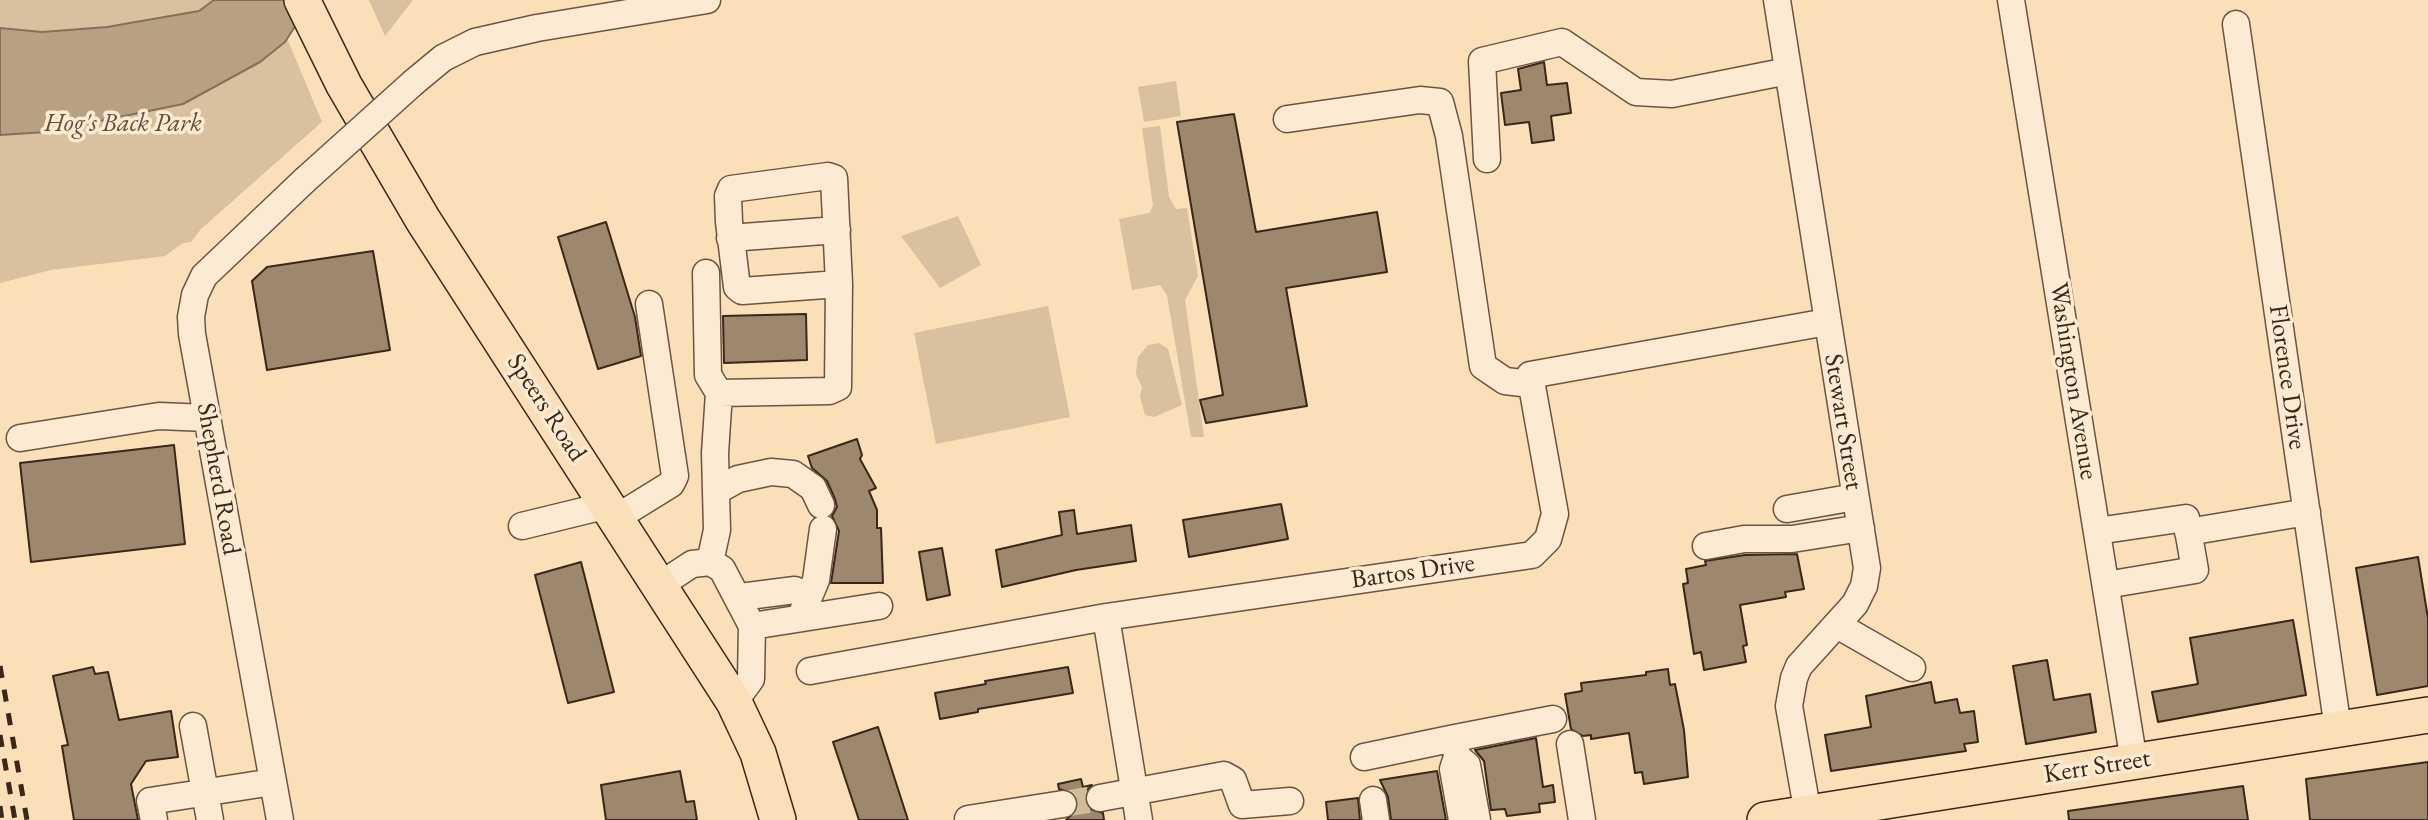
<!DOCTYPE html>
<style>
body{margin:0}
canvas{display:block;background:#fadfb9}
</style>
<canvas width="2428" height="820"></canvas>
<script>
const ctx = document.querySelector('canvas').getContext('2d');
ctx.lineJoin = 'round';
function paint(path, color) {
  ctx.fillStyle = color;
  ctx.fill(path, 'evenodd');
}
function poly(rows) {
  const path = new Path2D();
  for (const r of rows) {
    path.moveTo(r[0], r[1]);
    for (let i = 2; i < r.length; i += 2) path.lineTo(r[i], r[i + 1]);
  }
  return path;
}
function stroke(path, color, width, dash) {
  ctx.strokeStyle = color;
  ctx.lineWidth = width;
  ctx.lineCap = dash ? 'butt' : 'round';
  ctx.setLineDash(dash || []);
  ctx.stroke(path);
}
function write(font, color, halo, rows, align = 'center') {
  ctx.font = font + ' "EB Garamond",serif';
  ctx.lineWidth = 7;
  ctx.setLineDash([]);
  ctx.textBaseline = 'middle';
  ctx.strokeStyle = halo;
  ctx.fillStyle = color;
  for (const [text, x, y, turn = 0] of rows) {
    ctx.save();
    ctx.translate(x, y);
    ctx.rotate((+turn || 0) * Math.PI / 180);
    ctx.textAlign = isNaN(turn) ? turn : align;
    if (halo) ctx.strokeText(text, 0, 0);
    ctx.fillText(text, 0, 0);
    ctx.restore();
  }
}
paint(poly([
 [0,0,271,0,322,122,201,229,191,242,183,243,165,256,51,270,0,283],
 [369,0,413,0,385,36],
 [1176,81,1181,116,1144,122,1138,87],
 [1160,126,1169,197,1176,209,1187,208,1198,276,1185,300,1204,437,1191,437,1167,295,1160,285,1132,290,1119,219,1149,213,1153,206,1142,128],
 [958,216,981,265,940,288,901,236],
 [1048,306,1070,417,936,444,914,333],
 [1159,343,1168,349,1182,405,1154,417,1145,415,1140,397,1142,387,1136,374,1138,357,1148,345]
]), '#d9c09e');
const water = poly([
 [214,0,312,0,285,42,260,62,183,104,46,132,0,135,0,28,42,32,107,27,199,11,214,0]
]);
paint(water, '#b8a083');
stroke(water, '#857059', 2);
const building = poly([
 [1544,62,1547,85,1567,83,1571,113,1551,116,1554,140,1532,143,1529,122,1505,125,1501,93,1521,90,1518,69,1544,62],
 [1234,114,1256,232,1377,212,1387,272,1286,288,1307,406,1206,423,1200,400,1223,395,1177,122,1234,114],
 [606,222,635,317,641,356,598,369,558,237,606,222],
 [373,251,390,350,267,370,252,281,267,267,373,251],
 [806,314,807,360,724,363,723,316,806,314],
 [857,439,862,455,860,459,876,488,869,491,877,510,877,528,881,528,883,583,831,583,839,531,832,516,837,507,835,499,827,481,812,468,808,456,857,439],
 [174,445,185,544,31,562,20,463,174,445],
 [1281,504,1288,539,1189,557,1183,520,1281,504],
 [1074,510,1077,534,1131,525,1136,561,1076,570,1002,587,996,550,1062,535,1059,512,1074,510],
 [942,548,950,595,927,600,919,552,942,548],
 [1797,554,1804,589,1785,592,1786,597,1740,605,1747,645,1743,646,1746,662,1704,670,1701,652,1694,654,1683,584,1688,583,1686,569,1706,565,1705,561,1745,555,1797,554],
 [2418,557,2428,618,2428,686,2377,695,2356,568,2418,557],
 [581,562,614,692,568,703,535,575,581,562],
 [2293,620,2306,695,2158,722,2152,692,2198,684,2190,638,2293,620],
 [2047,660,2054,700,2090,694,2096,732,2026,744,2013,666,2047,660],
 [93,667,95,674,108,672,119,720,171,711,178,757,146,761,131,784,138,820,74,820,62,746,68,745,53,676,93,667],
 [1068,667,1073,693,978,709,978,712,940,719,935,693,986,684,985,681,1068,667],
 [1668,669,1670,685,1675,684,1684,730,1688,777,1644,784,1642,772,1635,773,1629,733,1591,739,1591,735,1583,736,1571,729,1565,694,1582,691,1581,683,1646,675,1646,672,1668,669],
 [1931,682,1935,703,1957,699,1960,713,1974,711,1978,742,1964,744,1966,751,1831,771,1825,735,1871,727,1866,696,1931,682],
 [878,727,908,820,859,820,833,742,878,727],
 [1536,738,1543,787,1553,785,1555,802,1539,804,1540,812,1507,816,1505,809,1491,810,1484,761,1475,750,1536,738],
 [2428,762,2428,820,2310,820,2306,779,2428,762],
 [680,771,686,802,694,801,697,820,606,820,601,785,680,771],
 [1437,771,1446,820,1391,820,1388,797,1380,780,1437,771],
 [1081,779,1083,787,1092,785,1085,793,1088,808,1103,813,1104,820,1066,820,1077,810,1078,801,1075,794,1059,789,1058,784,1081,779],
 [2243,786,2248,820,2069,820,2068,811,2243,786],
 [1358,798,1360,820,1328,820,1326,802,1358,798]
]);
paint(building, '#9d876d');
stroke(building, '#39271a', 2);
stroke(poly([
 [1063,804,1100,798]
]), '#d3ba99', 26, [26, 13]);
const minor = poly([
 [1777,0,1867,568,1864,586,1855,604,1799,666,1794,678,1789,706,1809,820],
 [2011,0,2134,762],
 [2236,24,2338,729],
 [414,82,443,58,475,42,537,28,707,0],
 [1287,119,1420,100,1440,102,1449,136,1483,366,1505,381,1531,384],
 [1487,159,1482,61,1562,42,1636,92,1672,94,1788,71],
 [730,238,837,230],
 [706,273,708,375,719,393],
 [20,438,159,416,207,418],
 [718,490,738,479,771,472,793,474,813,488,821,505],
 [1787,509,1855,497],
 [616,518,671,484,675,476,649,304],
 [522,526,608,505],
 [2097,531,2186,518,2195,570,2106,585],
 [2188,532,2307,512],
 [1706,546,1744,539,1792,539,1861,528],
 [710,562,717,530,715,453,719,393,829,391,838,387,839,284,834,178,828,176,731,189,728,196,729,222,737,287,742,291,839,284],
 [660,585,692,564,710,562,722,569,752,626,751,679,734,702],
 [740,597,795,590],
 [801,616,816,580,823,529],
 [1106,617,1139,820],
 [1837,625,1912,668],
 [752,626,879,606],
 [810,671,1106,617,1532,555,1548,539,1555,514,1530,375,1827,322],
 [193,726,210,820],
 [1455,738,1553,719],
 [1570,744,1582,820],
 [1364,757,1455,738,1457,757],
 [1100,798,1224,775,1233,780,1242,805,1290,801],
 [1373,800,1376,820],
 [968,819,1063,804],
 [154,820,150,801,273,782],
 [280,820,192,334,191,317,195,295,204,276,305,180],
 [1462,820,1453,769,1457,757,1467,765,1477,820]
]);
const major = poly([
 [302,0,344,85,423,220,734,702,758,753,778,820],
 [1765,820,2428,715]
]);
stroke(minor, '#695542', 29);
stroke(major, '#39271a', 38);
stroke(minor, '#fcead2', 26);
stroke(major, '#fadfb9', 35);
stroke(poly([
 [0,666,27,820],
 [0,735,15,820],
 [0,806,2,820]
]), '#39271a', 5, [12, 12]);
const minorBridge = poly([
 [305,180,414,82]
]);
stroke(minorBridge, '#695542', 29, []);
stroke(minorBridge, '#fcead2', 26);
write('italic 26px', '#614d3b', '#fcead2', [
 ["Hog's Back Park",123,124]
]);
write('26px', '#39271a', '#fcead2', [
 ["Florence Drive",2287,377,82],
 ["Washington Avenue",2073,381,81],
 ["Speers Road",546,408,57],
 ["Stewart Street",1843,422,81],
 ["Shepherd Road",218,479,80],
 ["Bartos Drive",1413,572,-8],
 ["Kerr Street",2097,767,-9]
]);
</script>
